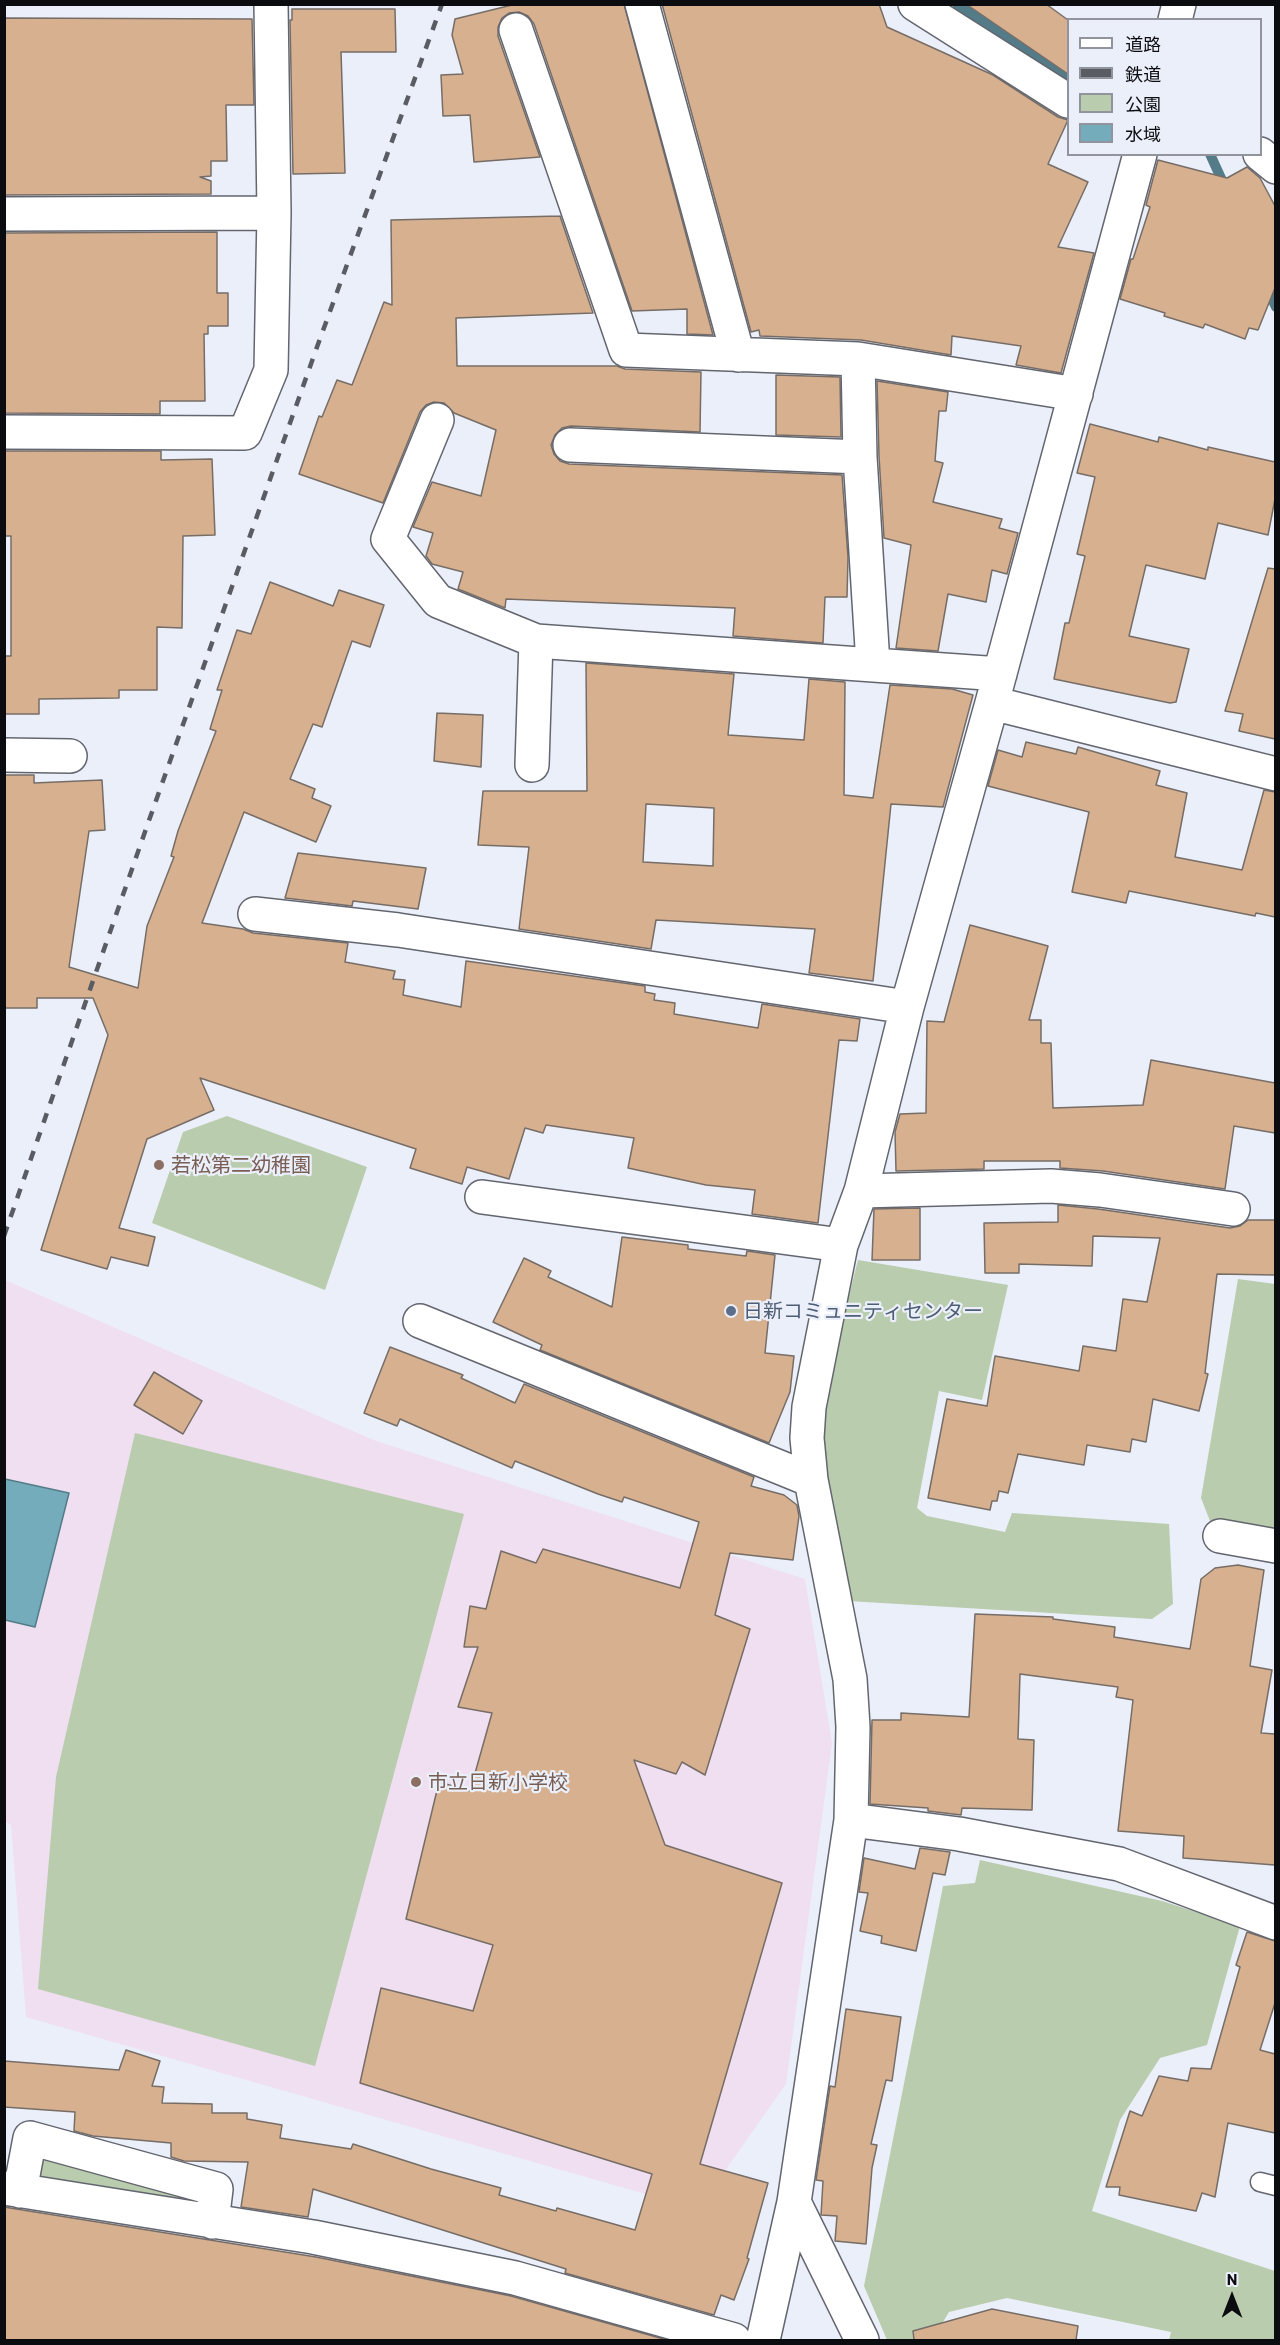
<!DOCTYPE html>
<meta charset="utf-8">
<style>
body{margin:0}
#map{position:relative;width:1280px;height:2345px;overflow:hidden;background:#ebeff9;font-family:Barlow,"Noto Sans JP",sans-serif}
canvas{display:block}
.frame{position:absolute;inset:0;border:6px solid #0b0c10;pointer-events:none}
.legend{position:absolute;left:1067px;top:18px;width:195px;height:138px;box-sizing:border-box;background:#ebeff9;border:2px solid #91949c;margin:0;padding:8px 10px;list-style:none;font-size:18px;color:#0b0c10}
.legend li{display:flex;align-items:center;gap:12px;height:30px}
.legend b{width:30px;border:2px solid #91949c}
.north{position:absolute;left:1202px;top:2267px;width:60px;height:60px;-webkit-text-stroke:4px #ebeff9;paint-order:stroke;rotate:0deg;font-size:16px;font-weight:700;line-height:24px;text-align:center;color:#0b0c10}
.north::after{content:'';display:block;margin:auto;width:21px;height:27px;background:#0b0c10;clip-path:polygon(50% 0,100% 100%,50% 72%,0 100%)}
</style>
<div id="map">
<canvas width="1280" height="2345"></canvas>
<div class="frame"></div>
<ul class="legend">
<li><b style="height:8px;background:#fff"></b>道路</li>
<li><b style="height:8px;background:#5a5c63"></b>鉄道</li>
<li><b style="height:16px;background:#b9ccad"></b>公園</li>
<li><b style="height:16px;background:#74acbc"></b>水域</li>
</ul>
<div class="north">N</div>
</div>
<script>
const ctx = document.querySelector('canvas').getContext('2d');
ctx.lineJoin = 'round';
function paint(path, color) {
  ctx.fillStyle = color;
  ctx.fill(path, 'evenodd');
}
function poly(rows) {
  const path = new Path2D();
  for (const r of rows) {
    path.moveTo(r[0], r[1]);
    for (let i = 2; i < r.length; i += 2) path.lineTo(r[i], r[i + 1]);
  }
  return path;
}
function stroke(path, color, width, dash) {
  ctx.strokeStyle = color;
  ctx.lineWidth = width;
  ctx.lineCap = dash ? 'butt' : 'round';
  ctx.setLineDash(dash || []);
  ctx.stroke(path);
}
function write(font, color, halo, rows, align = 'center') {
  ctx.font = font + ' Barlow,"Noto Sans JP",sans-serif';
  ctx.lineWidth = 4.5;
  ctx.setLineDash([]);
  ctx.textBaseline = 'middle';
  ctx.strokeStyle = halo;
  ctx.fillStyle = color;
  for (const [text, x, y, turn = 0] of rows) {
    ctx.save();
    ctx.translate(x, y);
    ctx.rotate((+turn || 0) * Math.PI / 180);
    ctx.textAlign = isNaN(turn) ? turn : align;
    if (halo) ctx.strokeText(text, 0, 0);
    ctx.fillText(text, 0, 0);
    ctx.restore();
  }
}
paint(poly([
 [5,1280,376,1441,805,1579,832,1743,786,2084,698,2209,26,2017,11,1825,5,1821]
]), '#efdff1');
paint(poly([
 [227,1116,367,1167,325,1290,152,1223,183,1132],
 [858,1260,1008,1285,982,1400,939,1391,917,1508,927,1516,1005,1532,1012,1513,1169,1524,1173,1604,1152,1619,848,1601,821,1447,828,1378],
 [1238,1279,1275,1284,1275,1533,1210,1521,1201,1498],
 [135,1433,464,1514,315,2066,38,1989,56,1777],
 [980,1860,1162,1901,1240,1926,1207,2045,1160,2058,1120,2120,1092,2211,1275,2271,1275,2340,1169,2340,1171,2332,1007,2298,949,2312,932,2340,887,2340,864,2286,943,1886,975,1883],
 [34,2143,206,2193,206,2211,27,2187]
]), '#b9ccad');
const water = poly([
 [5,1479,69,1493,35,1627,5,1620,5,1479]
]);
paint(water, '#74acbc');
stroke(water, '#547c88', 1.5);
stroke(poly([
 [957,4,1042,62,1068,76],
 [1210,154,1225,187],
 [1265,284,1276,307]
]), '#547c88', 10);
const building = poly([
 [516,4,624,4,713,335,687,334,687,309,632,311,534,24,528,16,519,12,509,13,502,18,498,27,498,36,540,157,474,162,470,115,443,116,441,75,463,74,452,35,455,19,516,4],
 [662,4,879,4,887,27,993,75,1058,117,1068,120,1048,164,1088,182,1058,247,1094,253,1061,373,1016,365,1021,346,952,336,951,355,861,340,760,336,759,330,751,332,662,4],
 [966,4,1046,4,1068,20,1068,74,966,4],
 [292,9,395,9,396,52,341,52,345,173,293,174,290,20,292,20,292,9],
 [4,18,252,19,254,105,226,105,227,161,211,161,211,176,200,177,211,181,211,194,4,195,4,18],
 [1158,160,1227,178,1247,167,1260,178,1275,206,1275,288,1258,330,1249,328,1245,339,1205,324,1203,328,1164,316,1165,313,1120,299,1131,259,1133,259,1150,207,1146,205,1158,160],
 [560,216,593,313,456,318,457,366,617,366,625,369,701,372,700,432,571,426,562,428,555,435,551,445,554,454,560,461,569,464,842,475,848,557,847,597,825,597,823,643,733,636,735,608,506,599,505,608,458,589,463,572,432,564,426,556,433,533,413,527,432,482,481,496,496,430,454,413,444,403,434,402,426,405,420,412,383,503,299,474,319,416,322,417,337,380,352,385,384,302,392,305,391,220,560,216],
 [217,232,217,293,228,293,228,326,208,326,208,334,204,334,205,401,160,401,160,414,4,413,4,233,217,232],
 [776,375,840,377,841,437,776,435,776,375],
 [877,381,948,392,946,411,939,411,935,461,943,463,933,502,1002,519,999,528,1018,533,1007,574,992,570,986,602,948,594,938,651,896,648,911,545,884,538,879,456,877,381],
 [1090,424,1158,442,1159,437,1208,450,1208,447,1275,462,1275,499,1268,535,1218,523,1205,579,1146,565,1129,636,1189,649,1176,702,1170,703,1054,679,1065,623,1069,623,1085,556,1077,554,1095,477,1077,473,1090,424],
 [4,451,161,451,161,460,212,459,215,535,183,536,182,628,157,627,157,690,119,690,119,698,39,699,39,714,4,714,4,656,11,656,11,536,4,536,4,451],
 [1268,568,1275,569,1275,739,1239,731,1243,714,1225,711,1268,568],
 [270,582,333,606,339,590,384,605,370,647,352,641,322,727,313,724,290,779,315,789,312,798,331,806,316,842,244,812,202,923,243,929,253,933,348,943,345,962,395,971,393,979,405,980,403,995,461,1007,466,961,645,986,645,992,655,994,654,1000,675,1003,674,1014,758,1028,762,1004,860,1019,857,1041,839,1040,818,1223,752,1214,755,1190,706,1185,628,1168,634,1138,546,1125,543,1133,525,1128,509,1179,467,1167,462,1184,410,1168,416,1149,200,1078,214,1110,147,1139,119,1228,155,1237,148,1266,111,1257,107,1269,41,1250,108,1035,93,998,37,998,37,1008,4,1008,4,775,34,775,34,783,102,780,105,830,89,831,69,967,138,988,147,926,174,857,171,856,178,831,216,731,210,729,222,690,217,690,237,630,251,634,270,582],
 [586,663,734,674,728,735,804,740,809,679,845,682,844,795,873,798,890,685,952,689,973,695,943,807,891,804,873,981,809,973,815,929,656,920,651,949,519,929,529,847,478,845,483,791,587,791,586,663],
 [646,804,714,808,713,866,643,862,646,804],
 [437,713,483,715,481,767,434,761,437,713],
 [1026,742,1076,754,1078,747,1160,771,1156,785,1187,793,1175,857,1242,870,1264,790,1275,792,1275,917,1256,913,1255,916,1129,891,1126,903,1072,892,1089,812,988,786,998,750,1022,757,1026,742],
 [298,853,426,868,418,909,353,901,352,906,285,898,298,853],
 [970,925,1048,946,1029,1020,1041,1020,1041,1043,1051,1043,1053,1108,1143,1105,1151,1060,1275,1083,1275,1133,1234,1126,1225,1189,1103,1171,1060,1168,1060,1161,984,1161,984,1169,896,1171,895,1132,900,1114,926,1113,927,1021,944,1022,970,925],
 [1058,1205,1098,1209,1230,1228,1240,1226,1248,1220,1275,1220,1275,1275,1217,1274,1205,1373,1208,1374,1199,1411,1153,1399,1146,1442,1132,1439,1130,1452,1087,1445,1084,1465,1018,1454,1008,1493,999,1491,997,1501,992,1501,990,1510,928,1498,947,1399,987,1406,995,1356,1079,1371,1083,1346,1116,1351,1123,1299,1147,1302,1160,1238,1093,1236,1092,1266,1019,1264,1019,1273,985,1273,984,1223,1058,1222,1058,1205],
 [920,1208,920,1260,872,1260,874,1209,920,1208],
 [622,1237,688,1245,688,1249,746,1256,747,1251,775,1255,765,1353,794,1356,790,1392,769,1443,540,1350,542,1345,493,1322,524,1258,551,1271,548,1277,612,1307,622,1237],
 [390,1347,463,1375,461,1378,515,1403,524,1384,754,1477,751,1486,784,1495,797,1505,799,1516,793,1560,730,1553,715,1615,750,1629,705,1775,682,1762,676,1774,634,1760,665,1845,782,1883,700,2164,768,2183,747,2258,749,2259,734,2300,721,2295,714,2315,565,2273,566,2269,313,2189,308,2217,241,2207,248,2162,184,2161,171,2157,171,2143,93,2136,74,2131,75,2112,4,2107,4,2061,119,2070,126,2050,160,2061,152,2086,164,2087,162,2103,212,2104,212,2113,247,2113,247,2119,282,2125,280,2138,351,2149,353,2144,431,2169,501,2188,499,2195,556,2211,557,2208,635,2230,652,2174,360,2083,381,1988,473,2011,493,1945,406,1919,439,1782,470,1791,492,1713,458,1707,478,1647,464,1647,470,1606,486,1609,501,1551,536,1563,543,1549,680,1588,699,1522,624,1497,622,1502,598,1494,515,1461,512,1468,400,1419,397,1426,364,1413,390,1347],
 [154,1372,202,1401,183,1434,134,1405,154,1372],
 [1238,1565,1264,1570,1250,1666,1272,1670,1261,1733,1275,1734,1275,1865,1183,1858,1184,1836,1118,1831,1133,1700,1116,1697,1118,1687,1020,1674,1018,1739,1034,1740,1032,1810,962,1808,961,1815,928,1811,928,1808,870,1804,872,1720,901,1720,901,1713,969,1717,975,1614,1053,1617,1053,1619,1115,1627,1114,1637,1190,1649,1201,1579,1215,1568,1238,1565],
 [920,1848,950,1852,945,1875,933,1873,916,1951,881,1943,882,1936,860,1931,868,1893,859,1892,864,1858,915,1869,920,1848],
 [1247,1932,1275,1941,1275,2003,1260,2050,1275,2054,1275,2133,1228,2123,1215,2197,1202,2193,1196,2211,1119,2195,1120,2187,1106,2187,1130,2111,1142,2116,1159,2076,1188,2081,1191,2068,1211,2069,1240,1967,1236,1965,1247,1932],
 [846,2009,901,2017,892,2081,886,2080,871,2144,877,2145,872,2168,866,2244,835,2241,837,2216,821,2215,823,2181,816,2180,830,2086,835,2087,846,2009],
 [4,2207,316,2257,511,2296,667,2340,4,2340,4,2207],
 [992,2309,1078,2326,1076,2340,914,2340,913,2331,992,2309]
]);
paint(building, '#d7b090');
stroke(building, '#766d67', 1.5);
const service = poly([
 [1260,2182,1276,2186]
]);
const minor = poly([
 [642,4,738,355],
 [915,4,1068,101],
 [1175,20,1179,4],
 [516,30,626,350,858,359,860,457,873,664],
 [1260,154,1276,167],
 [4,214,274,213],
 [858,359,1076,394],
 [437,420,388,539,438,601,536,641,1000,674],
 [4,432,245,433,271,370,274,213,271,4],
 [570,445,860,457],
 [992,703,1276,774],
 [4,755,70,756],
 [532,765,536,641],
 [255,914,398,930,907,1007],
 [861,1191,1051,1186,1100,1190,1233,1209],
 [482,1197,841,1245],
 [420,1321,811,1480],
 [1220,1536,1276,1546],
 [851,1820,959,1834,1119,1864,1276,1923],
 [4,2188,313,2237,515,2278,734,2340],
 [20,2191,30,2138,216,2189,212,2222],
 [763,2340,794,2202],
 [862,2340,794,2202,851,1820,853,1727,850,1679,811,1480,807,1438,809,1407,841,1245,861,1191,907,1007,992,703,1140,154]
]);
stroke(service, '#63666f', 21);
stroke(minor, '#63666f', 36);
stroke(service, '#fff', 18);
stroke(minor, '#fff', 33);
stroke(poly([
 [4,1236,147,826,317,347,442,4]
]), '#5a5c63', 4.5, [10, 10]);
for (const [x, y, r, color] of [
 [159,1165,6,"#8d6e63"],
 [731,1311,6,"#5c6f8a"],
 [416,1782,6,"#8d6e63"]
]) {
  const dot = new Path2D();
  dot.arc(x, y, r, 0, 2 * Math.PI);
  ctx.fillStyle = color;
  ctx.fill(dot);
  stroke(dot, '#ebeff9', 2);
}
write('20px', '#785e54', '#ebeff9', [
 ["若松第二幼稚園",171,1165],
 ["市立日新小学校",428,1782]
], 'left');
write('20px', '#4e5e75', '#ebeff9', [
 ["日新コミュニティセンター",743,1311]
], 'left');
</script>
